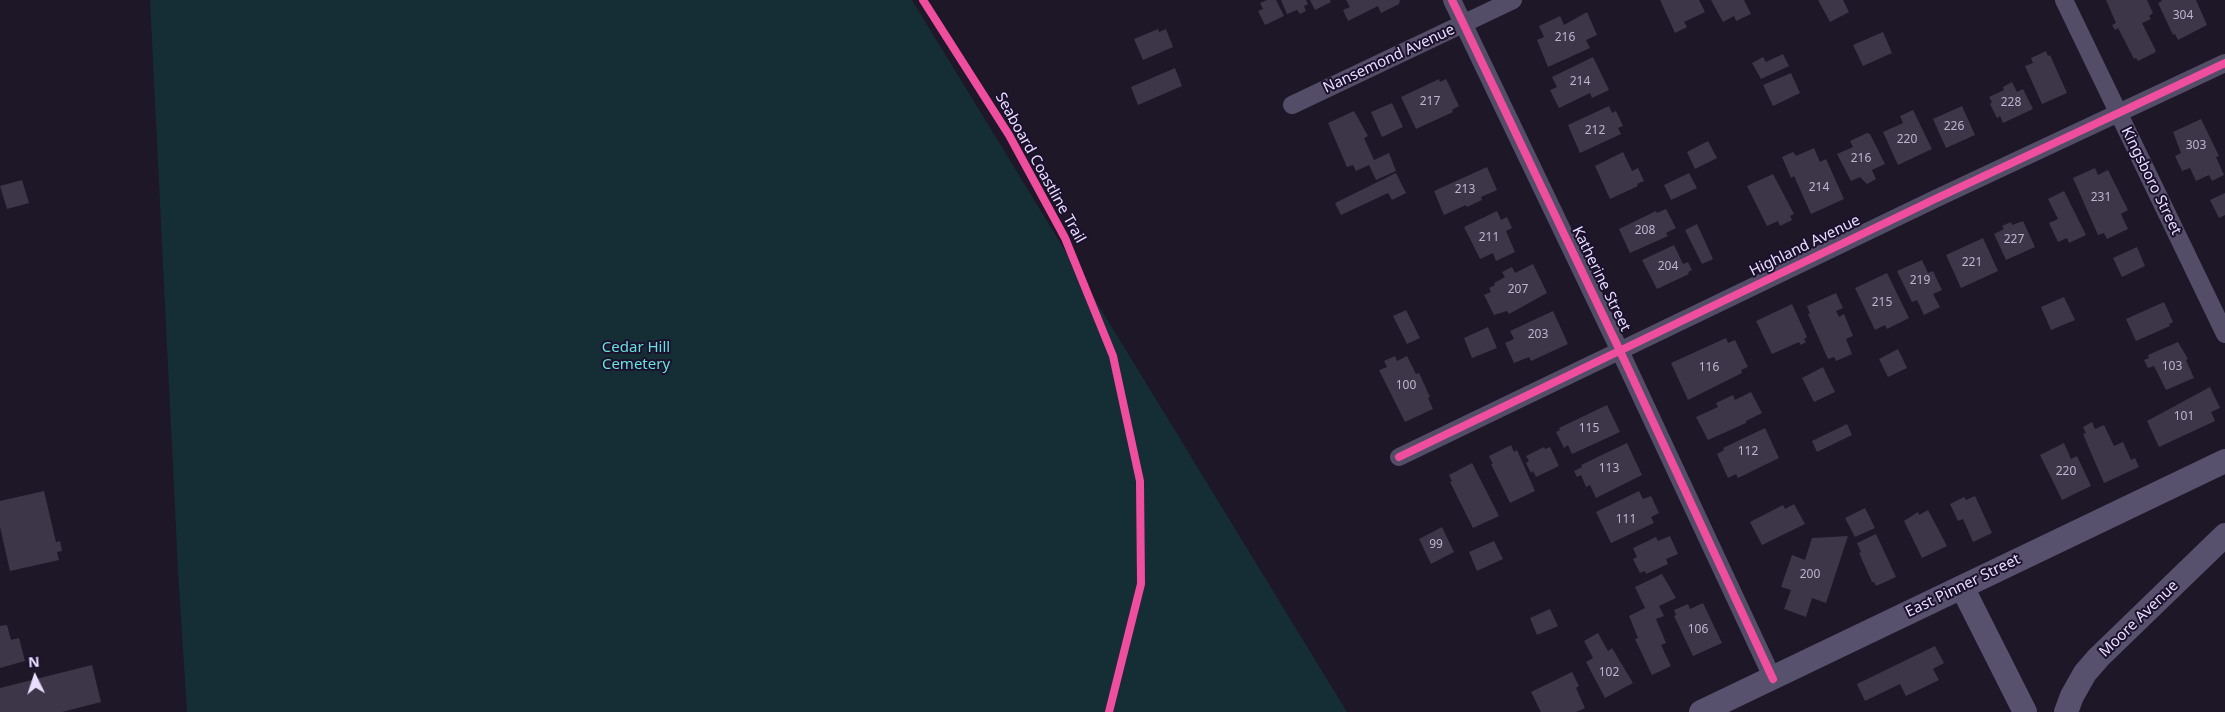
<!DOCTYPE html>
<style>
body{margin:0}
#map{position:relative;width:2225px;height:712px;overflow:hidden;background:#1d1727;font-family:"Noto Sans",sans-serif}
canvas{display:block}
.north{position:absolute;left:10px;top:652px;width:50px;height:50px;-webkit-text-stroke:4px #1c112d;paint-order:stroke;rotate:356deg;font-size:14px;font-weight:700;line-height:20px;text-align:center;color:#e9deff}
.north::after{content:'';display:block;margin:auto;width:18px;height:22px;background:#e9deff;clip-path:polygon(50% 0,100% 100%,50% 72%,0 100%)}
</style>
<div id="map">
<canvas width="2225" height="712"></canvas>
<div class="north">N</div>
</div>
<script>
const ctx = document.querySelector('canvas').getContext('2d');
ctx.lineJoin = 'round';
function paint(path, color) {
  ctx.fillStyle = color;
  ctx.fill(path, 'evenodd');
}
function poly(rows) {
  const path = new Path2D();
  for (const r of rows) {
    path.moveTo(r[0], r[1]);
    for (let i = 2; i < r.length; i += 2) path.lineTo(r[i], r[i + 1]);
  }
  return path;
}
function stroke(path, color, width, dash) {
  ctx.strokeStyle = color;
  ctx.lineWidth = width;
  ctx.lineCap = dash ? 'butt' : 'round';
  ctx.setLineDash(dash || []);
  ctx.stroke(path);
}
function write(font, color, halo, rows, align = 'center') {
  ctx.font = font + ' "Noto Sans",sans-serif';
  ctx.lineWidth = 4;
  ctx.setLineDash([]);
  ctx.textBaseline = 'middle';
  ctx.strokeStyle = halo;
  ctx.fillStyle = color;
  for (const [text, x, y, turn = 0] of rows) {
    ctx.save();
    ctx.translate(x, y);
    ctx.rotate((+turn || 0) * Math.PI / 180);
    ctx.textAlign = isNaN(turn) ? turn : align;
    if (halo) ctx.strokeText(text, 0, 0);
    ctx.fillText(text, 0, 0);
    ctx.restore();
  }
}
paint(poly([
 [150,0,912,0,1347,712,187,712,178,570]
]), '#152d35');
paint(poly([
 [1267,0,1276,0,1284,16,1265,25,1258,11,1263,9,1260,3],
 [1281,0,1306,0,1308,4,1304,6,1306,11,1300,14,1297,10,1287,14],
 [1310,0,1330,0,1331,2,1315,10],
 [1346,0,1400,0,1399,4,1381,13,1378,6,1348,21,1343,10,1350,7],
 [1660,0,1699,0,1705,12,1684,22,1687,27,1675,33],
 [1711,0,1744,0,1751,14,1736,21,1734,16,1723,22],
 [1818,0,1843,0,1849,12,1830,22],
 [2106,0,2147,0,2153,13,2149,16,2151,19,2142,23,2156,51,2154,53,2138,61,2136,58,2134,59,2118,28,2115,30,2112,25,2116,23],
 [2161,0,2196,0,2207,25,2178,40,2175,34,2173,35,2158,3,2162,1],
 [1587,12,1597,35,1586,40,1590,48,1548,67,1537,40,1544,37,1539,26,1560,16,1564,25],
 [1158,29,1159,32,1166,29,1173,47,1143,60,1134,39],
 [1883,32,1892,53,1863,66,1853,45],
 [2046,51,2048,56,2050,55,2067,93,2042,104,2025,66,2033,63,2031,58],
 [1783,54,1789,66,1761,79,1752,63,1763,57,1766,62],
 [1593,57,1609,90,1592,98,1590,93,1559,108,1550,90,1557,87,1552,77],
 [1175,68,1182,86,1138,105,1131,87],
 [1791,73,1800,93,1773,106,1763,85],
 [1439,79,1440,82,1446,79,1459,106,1452,110,1453,112,1416,129,1401,97],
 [2012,82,2017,92,2023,89,2033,109,2003,123,2000,116,1997,118,1990,104,1992,102,1989,97,2004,90,2003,87],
 [1392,103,1403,127,1382,137,1371,112],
 [1609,106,1612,113,1616,111,1623,126,1618,128,1621,134,1580,153,1568,125],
 [1962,106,1975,135,1946,148,1933,119],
 [1913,110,1932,149,1898,165,1883,132,1903,123,1900,116],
 [1354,111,1368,136,1364,138,1374,160,1389,153,1396,171,1376,180,1369,165,1356,171,1353,165,1347,167,1328,123],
 [2201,119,2219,156,2216,157,2224,175,2212,181,2209,175,2196,181,2190,168,2182,171,2175,156,2181,153,2173,132],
 [1867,133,1870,134,1885,164,1872,170,1876,179,1867,184,1860,177,1851,181,1837,154,1853,147,1850,141],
 [1708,141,1717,158,1695,169,1687,152],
 [1814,148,1820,162,1826,159,1844,199,1811,214,1794,176,1791,178,1782,157,1793,152,1796,156],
 [1623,152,1632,171,1638,168,1644,181,1637,184,1638,186,1610,199,1595,166],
 [1487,167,1497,190,1481,197,1482,200,1467,207,1466,205,1444,215,1434,191],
 [2095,168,2098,175,2108,170,2128,210,2121,214,2128,229,2107,239,2104,233,2098,235,2073,178],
 [1396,173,1406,193,1392,200,1388,193,1341,215,1335,203],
 [1689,173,1697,188,1671,200,1664,185],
 [1773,174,1794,214,1790,216,1792,220,1780,226,1778,221,1767,226,1747,186],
 [22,180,29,203,7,209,0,186],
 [2064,191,2086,235,2069,243,2067,238,2058,242,2049,223,2058,219,2048,199],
 [2225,193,2225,215,2219,218,2210,200],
 [1666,209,1676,228,1666,233,1668,236,1630,253,1619,229,1656,211,1657,213],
 [1497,211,1501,220,1507,217,1512,228,1506,231,1515,252,1496,261,1493,253,1480,259,1464,227],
 [2023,221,2035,247,2006,260,1994,234,2004,229,2002,226,2011,222,2012,225],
 [1697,224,1713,259,1702,264,1685,230],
 [1983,238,1998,271,1961,288,1946,255],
 [1674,245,1683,264,1688,262,1692,270,1688,272,1689,274,1657,289,1642,260],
 [2137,247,2145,266,2122,277,2113,258],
 [1922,260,1928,273,1933,271,1942,290,1933,294,1940,307,1924,315,1917,300,1912,302,1897,271],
 [1533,264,1547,293,1509,314,1507,311,1494,315,1484,295,1491,292,1489,288,1495,285,1494,283,1505,277,1502,272,1512,267,1515,273],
 [1887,273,1909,318,1887,329,1885,325,1875,330,1855,288],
 [1836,293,1843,308,1836,311,1839,317,1844,314,1853,336,1846,339,1852,354,1836,361,1834,357,1828,359,1808,314,1810,314,1807,306],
 [2064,297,2075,320,2051,330,2041,307],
 [2164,302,2173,322,2169,324,2170,326,2136,341,2126,319],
 [1792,304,1807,337,1804,339,1806,342,1801,345,1799,342,1772,354,1756,321],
 [1406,310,1420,338,1407,344,1393,316],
 [1553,311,1568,344,1531,361,1529,357,1514,363,1505,343,1514,339,1510,331],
 [1488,327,1497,348,1472,358,1464,338],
 [1726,338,1728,343,1735,340,1748,367,1741,370,1742,373,1688,400,1671,363],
 [2178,342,2188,359,2186,360,2194,378,2166,390,2154,366,2148,368,2144,360,2149,358,2148,355],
 [1898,349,1907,368,1888,377,1879,359],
 [1395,356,1397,361,1407,356,1416,374,1419,373,1430,397,1428,398,1433,409,1405,422,1379,370,1387,367,1384,361],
 [1823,367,1835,392,1814,402,1802,378],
 [2210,387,2220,408,2211,412,2215,421,2159,447,2147,421],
 [1751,392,1762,413,1746,421,1746,423,1708,440,1696,417,1718,407,1716,403,1733,395,1735,400],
 [1607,405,1620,432,1572,454,1568,445,1564,448,1556,432,1560,430,1559,428],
 [2092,422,2095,429,2104,425,2114,446,2123,442,2131,460,2135,458,2139,467,2104,483,2083,434,2086,433,2083,427],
 [1847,424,1852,435,1817,452,1812,441],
 [1765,428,1779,458,1738,478,1736,474,1728,478,1717,454,1724,450,1723,448],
 [1627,443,1642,475,1596,498,1590,485,1586,487,1581,475,1577,477,1574,471,1582,467,1581,465],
 [2064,443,2071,459,2077,456,2091,486,2062,500,2040,455],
 [1511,445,1514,452,1517,450,1535,491,1510,503,1491,464,1493,464,1489,456],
 [1544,447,1545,449,1550,447,1559,466,1536,477,1533,471,1531,473,1526,463,1529,461,1526,456],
 [1472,463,1499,516,1473,528,1450,482,1452,481,1449,475],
 [44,491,56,542,60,541,62,551,57,552,59,560,10,571,0,527,0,501],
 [1639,491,1643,499,1651,496,1659,513,1651,517,1654,523,1611,543,1596,512],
 [1975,496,1992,533,1973,542,1963,519,1958,521,1950,504,1964,497,1966,500],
 [1794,504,1805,524,1762,545,1750,522,1783,505,1785,509],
 [1865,508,1875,528,1855,537,1845,518],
 [1928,510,1947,546,1922,558,1904,521,1918,512,1919,515],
 [1442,527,1454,552,1431,564,1419,539],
 [1876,534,1896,577,1876,586,1874,582,1872,582,1859,553,1861,552,1857,543],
 [1670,536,1678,554,1666,559,1668,564,1646,574,1645,571,1640,573,1633,559,1637,557,1633,548,1656,537,1658,541],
 [1848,536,1826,603,1812,598,1806,617,1784,609,1791,590,1781,587,1792,555,1805,560,1812,538],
 [1494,541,1503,559,1477,571,1469,552],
 [1662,574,1676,598,1659,606,1664,616,1656,619,1666,643,1661,645,1671,666,1652,675,1635,639,1638,638,1629,616,1645,608,1635,587],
 [1703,603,1722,643,1693,656,1674,616,1676,615,1674,610,1688,604,1690,609],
 [1550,609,1558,626,1537,635,1530,618],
 [7,625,11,640,19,638,25,661,0,668,0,626],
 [1598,633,1608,651,1612,648,1633,683,1605,698,1586,662,1593,658,1584,641],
 [1935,646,1944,663,1933,669,1939,680,1906,696,1900,684,1865,701,1857,684],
 [92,665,101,702,62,712,0,712,0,688],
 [1572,672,1579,686,1576,688,1585,708,1576,712,1541,712,1531,692]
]), '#3d3648');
stroke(poly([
 [1452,0,1620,351,1773,679],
 [2064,0,2225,334],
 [1292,105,1513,0],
 [1399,457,1935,199,2225,63]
]), '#534d68', 18);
stroke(poly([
 [1962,587,2025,712],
 [1701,712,2225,461],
 [2066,712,2072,696,2085,673,2099,657,2225,535]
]), '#58516d', 24);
stroke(poly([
 [923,0,1009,135,1065,238,1113,356,1140,481,1141,584,1109,712],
 [1452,0,1620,351,1773,679],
 [1399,457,1935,199,2225,63]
]), '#ef4d9e', 8);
write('12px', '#beb4d1', null, [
 ["304",2183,16],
 ["216",1565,38],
 ["214",1580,82],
 ["217",1430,102],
 ["228",2011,103],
 ["226",1954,127],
 ["212",1595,131],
 ["220",1907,140],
 ["303",2196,146],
 ["216",1861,159],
 ["214",1819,188],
 ["213",1465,190],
 ["231",2101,198],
 ["208",1645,231],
 ["211",1489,238],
 ["227",2014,240],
 ["221",1972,263],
 ["204",1668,267],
 ["219",1920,281],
 ["207",1518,290],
 ["215",1882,303],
 ["203",1538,335],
 ["103",2172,367],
 ["116",1709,368],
 ["100",1406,386],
 ["101",2184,417],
 ["115",1589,429],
 ["112",1748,452],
 ["113",1609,469],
 ["220",2066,472],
 ["111",1626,520],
 ["99",1436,545],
 ["200",1810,575],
 ["106",1698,630],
 ["102",1609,673]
]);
write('15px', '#e9deff', '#1c112d', [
 ["Nansemond Avenue",1389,59,-25],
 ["Seaboard Coastline Trail",1040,168,61],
 ["Kingsboro Street",2151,181,64],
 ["Highland Avenue",1805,246,-26],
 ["Katherine Street",1601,279,64],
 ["East Pinner Street",1963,586,-26],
 ["Moore Avenue",2139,619,-44]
]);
write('15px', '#65e3de', '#1c112d', [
 ["Cedar Hill",636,348],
 ["Cemetery",636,365]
]);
</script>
